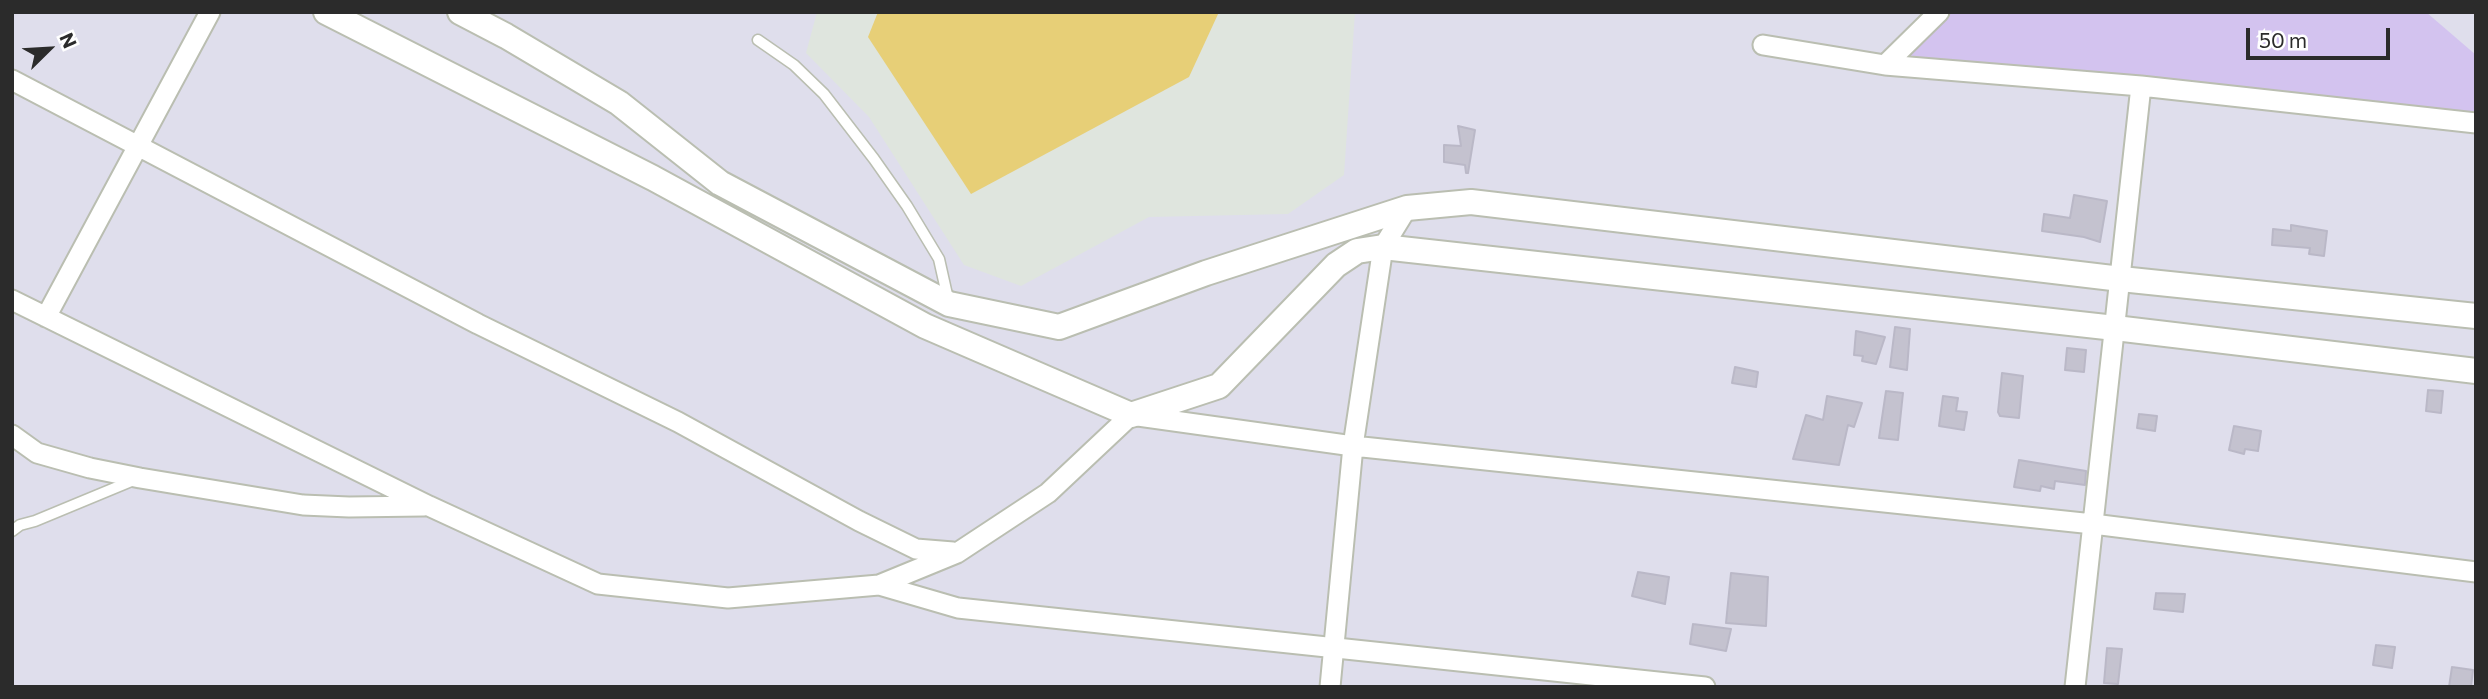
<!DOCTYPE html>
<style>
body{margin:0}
#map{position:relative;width:2488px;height:699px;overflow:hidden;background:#dfdeec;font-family:Commissioner,sans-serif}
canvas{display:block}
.frame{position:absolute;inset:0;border:14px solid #2b2b2b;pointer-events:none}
.north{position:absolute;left:14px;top:14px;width:70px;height:70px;-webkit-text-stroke:5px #fff;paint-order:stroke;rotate:66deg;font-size:19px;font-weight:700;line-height:28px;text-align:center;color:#2b2b2b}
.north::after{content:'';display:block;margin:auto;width:24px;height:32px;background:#2b2b2b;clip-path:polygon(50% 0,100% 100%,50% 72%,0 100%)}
.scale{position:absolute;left:2246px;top:28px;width:144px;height:32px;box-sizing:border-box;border:4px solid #2b2b2b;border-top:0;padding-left:9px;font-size:21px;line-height:24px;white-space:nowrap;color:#2b2b2b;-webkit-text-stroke:5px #fff;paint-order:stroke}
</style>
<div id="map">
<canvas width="2488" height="699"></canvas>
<div class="frame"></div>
<div class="north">N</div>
<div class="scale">50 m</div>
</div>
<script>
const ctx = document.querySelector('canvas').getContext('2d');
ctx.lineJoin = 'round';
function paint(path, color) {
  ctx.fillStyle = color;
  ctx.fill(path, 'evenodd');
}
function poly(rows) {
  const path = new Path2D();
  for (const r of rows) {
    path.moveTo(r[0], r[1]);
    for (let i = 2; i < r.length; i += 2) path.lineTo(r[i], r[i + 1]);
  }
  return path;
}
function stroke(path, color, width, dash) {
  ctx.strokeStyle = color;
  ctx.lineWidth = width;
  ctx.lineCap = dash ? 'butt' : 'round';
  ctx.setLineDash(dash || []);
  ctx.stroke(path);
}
paint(poly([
 [817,12,1355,12,1344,175,1288,214,1149,217,1021,286,964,265,869,117,806,53]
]), '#dfe5de');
paint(poly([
 [1950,12,2426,12,2476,55,2476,114,1898,61]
]), '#d3c3ef');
paint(poly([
 [878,12,1219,12,1189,77,971,194,868,37]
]), '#e7cf77');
const building = poly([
 [1458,126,1475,130,1468,173,1466,173,1465,165,1444,162,1444,145,1461,146,1458,126],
 [2074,195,2107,201,2100,242,2084,237,2042,231,2044,214,2070,218,2074,195],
 [2291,225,2327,231,2324,256,2309,254,2310,248,2272,245,2273,229,2291,231,2291,225],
 [1895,327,1910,329,1907,370,1890,367,1895,327],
 [1856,331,1885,337,1876,364,1862,361,1863,356,1854,355,1856,331],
 [2067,348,2086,350,2084,372,2065,370,2067,348],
 [1735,367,1758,372,1756,387,1732,383,1735,367],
 [2002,373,2023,376,2019,418,2000,416,1998,412,2002,373],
 [2428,390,2443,391,2441,413,2426,411,2428,390],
 [1886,391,1903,393,1898,440,1879,438,1886,391],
 [1827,396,1862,403,1854,427,1848,425,1839,465,1793,459,1806,415,1823,420,1827,396],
 [1943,396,1958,398,1956,411,1967,412,1964,430,1939,426,1943,396],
 [2139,414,2157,416,2155,431,2137,428,2139,414],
 [2234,426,2261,431,2258,451,2245,449,2244,454,2229,450,2234,426],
 [2019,460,2086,471,2085,485,2055,481,2054,489,2041,486,2040,491,2014,487,2019,460],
 [1638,572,1669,577,1665,604,1632,596,1638,572],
 [1731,573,1768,577,1766,626,1726,623,1731,573],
 [2156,593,2185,594,2183,612,2154,609,2156,593],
 [1693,624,1731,629,1726,651,1690,644,1693,624],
 [2376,645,2395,647,2392,668,2373,665,2376,645],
 [2107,648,2122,649,2118,684,2104,683,2107,648],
 [2452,667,2473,670,2471,687,2449,687,2452,667]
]);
paint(building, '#c4c2cf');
stroke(building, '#bab8c7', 2);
const service = poly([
 [758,40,794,65,824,94,874,159,907,206,939,259,948,299],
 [12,531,20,525,35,521,134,480]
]);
const minor = poly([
 [1763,45,1885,65,2141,86,2476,123],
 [1885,65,1939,12],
 [12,80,478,324,678,422,859,521,916,549,953,552],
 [12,300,429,506,598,584,728,598,879,585,957,553,1048,493,1131,415,1353,446,2093,524,2476,572],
 [46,317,210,12],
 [12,435,37,453,90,468,140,478,303,505,349,507,424,506],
 [879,585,958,608,1705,687],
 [1330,687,1353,446,1383,247,1407,208],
 [2075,687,2141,86]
]);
const tertiary = poly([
 [326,12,653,178,925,326,1131,415,1219,386,1336,265,1357,251,1383,247,2115,328,2476,371],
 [460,12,506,36,619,103,720,183,949,304,1059,327,1206,273,1407,208,1471,202,2121,279,2476,316]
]);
stroke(service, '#babeb1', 13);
stroke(minor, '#babeb1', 23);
stroke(tertiary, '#babeb1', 28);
stroke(service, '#fff', 10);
stroke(minor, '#fff', 19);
stroke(tertiary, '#fff', 24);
</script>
